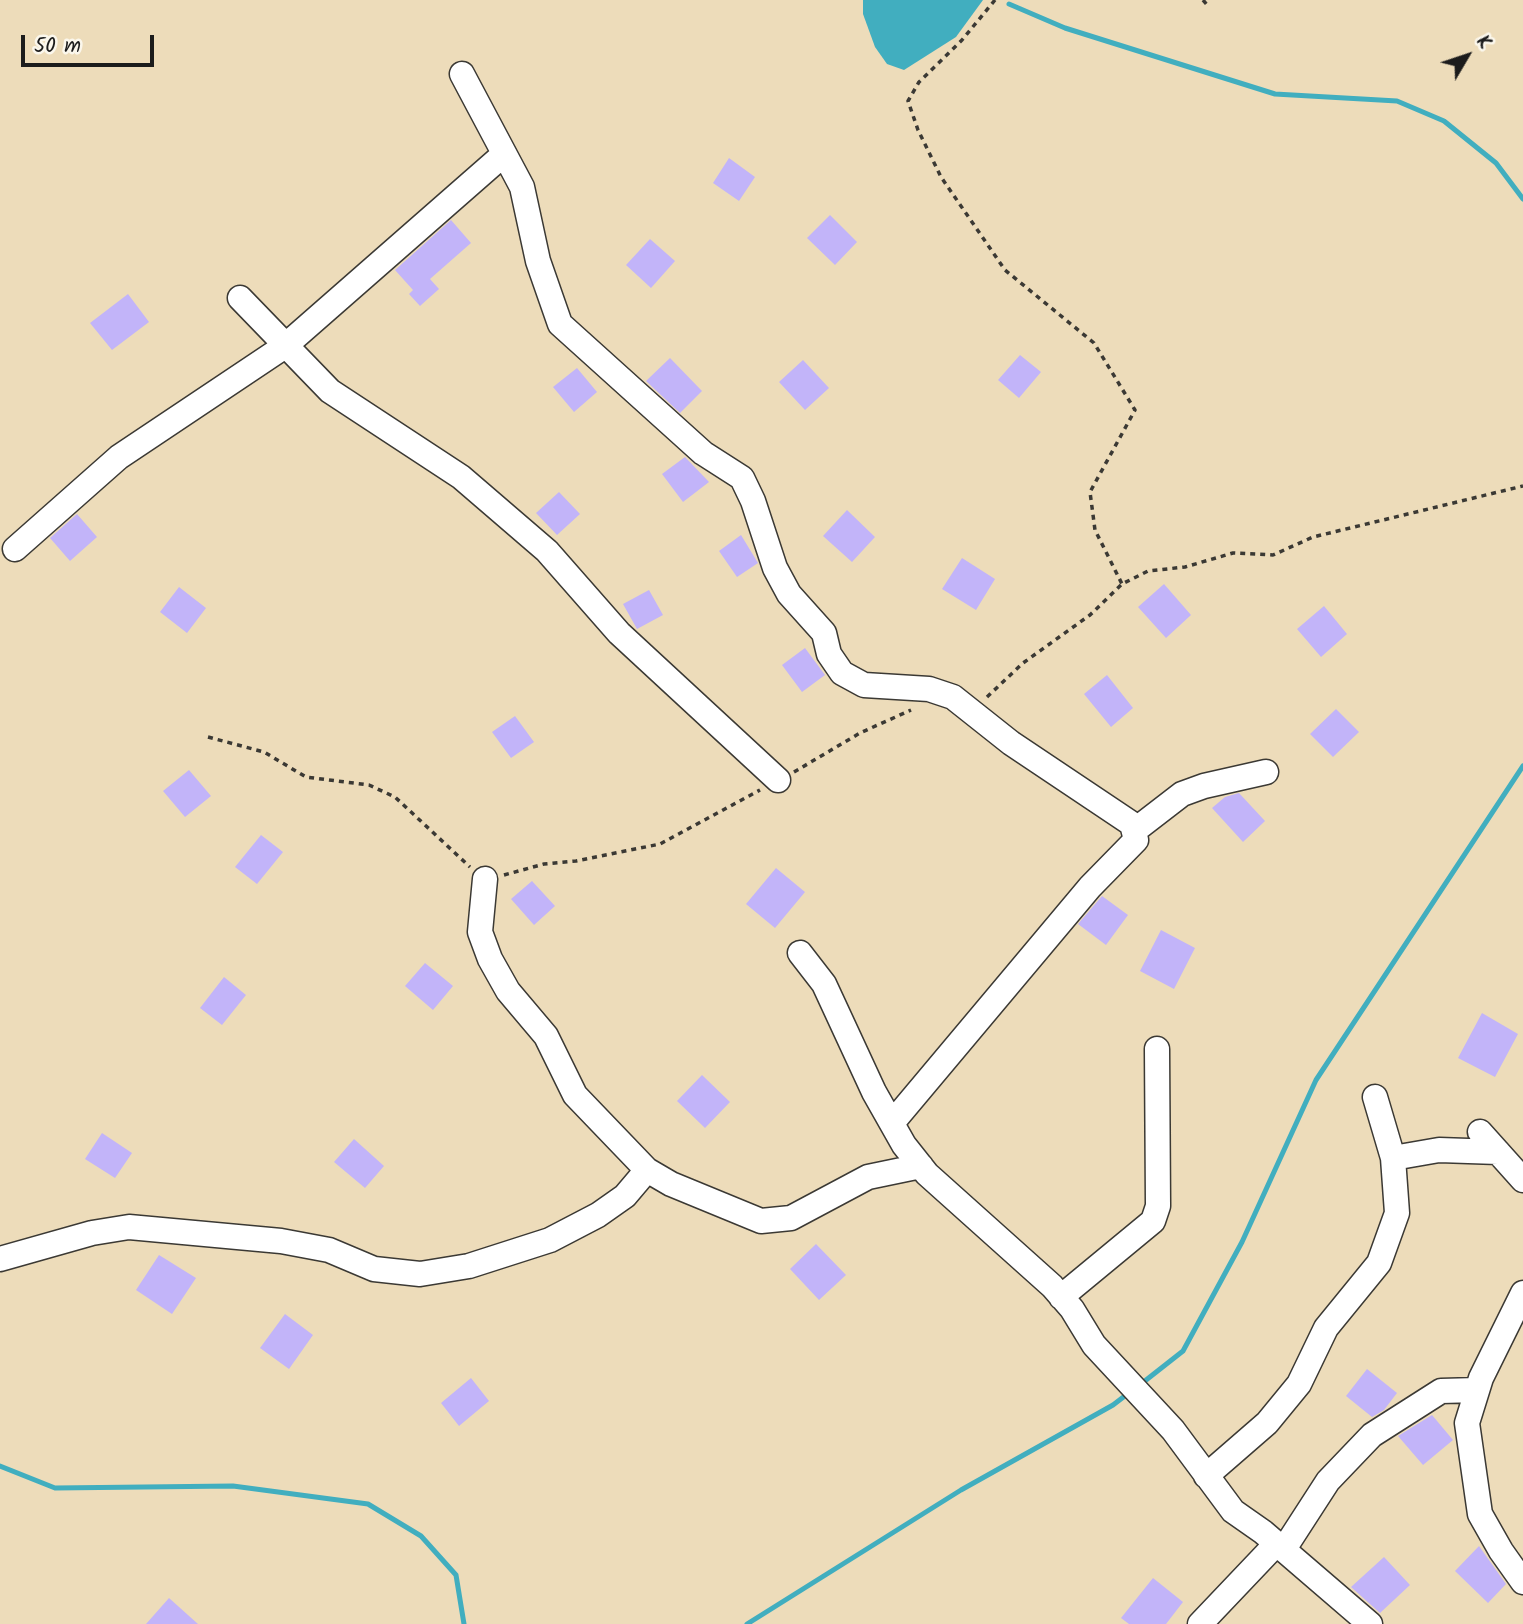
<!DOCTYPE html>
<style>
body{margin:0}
#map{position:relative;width:1523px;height:1624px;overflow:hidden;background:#eddcba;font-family:Kalam,sans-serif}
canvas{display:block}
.north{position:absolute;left:1432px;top:21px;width:70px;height:70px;-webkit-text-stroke:5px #fbf7ec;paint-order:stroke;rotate:51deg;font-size:19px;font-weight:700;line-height:28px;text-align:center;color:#1c1c1c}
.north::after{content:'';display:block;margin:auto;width:24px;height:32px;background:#1c1c1c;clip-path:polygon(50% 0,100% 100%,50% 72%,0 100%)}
.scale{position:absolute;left:21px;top:35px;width:133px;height:32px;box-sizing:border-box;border:4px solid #1c1c1c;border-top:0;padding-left:9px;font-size:21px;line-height:24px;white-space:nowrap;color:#1c1c1c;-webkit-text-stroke:5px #fbf7ec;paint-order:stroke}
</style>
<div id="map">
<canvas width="1523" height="1624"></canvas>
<div class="north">K</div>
<div class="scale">50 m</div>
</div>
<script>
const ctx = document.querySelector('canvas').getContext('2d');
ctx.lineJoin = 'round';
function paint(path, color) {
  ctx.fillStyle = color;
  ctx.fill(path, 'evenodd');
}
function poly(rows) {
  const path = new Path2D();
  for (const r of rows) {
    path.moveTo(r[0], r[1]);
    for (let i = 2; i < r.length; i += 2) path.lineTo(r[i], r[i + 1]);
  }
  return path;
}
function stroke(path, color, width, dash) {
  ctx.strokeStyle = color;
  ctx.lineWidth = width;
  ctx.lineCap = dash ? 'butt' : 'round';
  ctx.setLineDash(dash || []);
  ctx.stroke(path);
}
paint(poly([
 [863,0,983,0,956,37,904,70,887,64,875,47,863,14]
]), '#41aebf');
stroke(poly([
 [1009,4,1065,28,1275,94,1397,101,1444,121,1496,163,1523,199],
 [1141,1384,1183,1351,1242,1242,1316,1080,1523,766],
 [0,1466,55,1488,233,1486,368,1504,421,1536,456,1575,464,1624],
 [747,1624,961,1490,1113,1405,1130,1392]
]), '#41aebf', 5);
paint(poly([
 [729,158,755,177,739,201,713,183],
 [830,215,857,242,835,265,807,238],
 [451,220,471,243,430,279,439,289,420,306,409,294,413,290,395,270],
 [650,239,675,261,651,288,626,265],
 [128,294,149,322,112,350,90,323],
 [1020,355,1041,372,1019,398,998,380],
 [670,358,702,391,680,413,646,381],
 [803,360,829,388,805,410,779,382],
 [577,368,597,392,574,412,553,387],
 [685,457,709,482,683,502,662,474],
 [559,492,580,514,557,535,536,513],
 [847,510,875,537,852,562,823,536],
 [77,514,97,537,70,561,50,538],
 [741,535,758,563,737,577,719,551],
 [962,558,995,579,976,610,942,589],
 [1164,584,1191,615,1166,638,1138,607],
 [179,587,206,608,187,633,160,612],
 [649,590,663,615,637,629,623,604],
 [1324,606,1347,634,1321,657,1297,629],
 [805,648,825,675,802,692,782,665],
 [1107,675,1133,708,1111,727,1084,694],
 [1336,709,1359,732,1333,757,1310,734],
 [515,716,534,742,511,758,492,732],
 [189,770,211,796,185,817,163,791],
 [1239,793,1265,821,1243,842,1212,808,1225,797],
 [261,835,283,852,257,884,235,867],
 [776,868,805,892,775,928,746,904],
 [532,881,555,906,534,925,511,899],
 [1102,896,1128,915,1106,945,1078,924],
 [1161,930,1195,948,1174,989,1140,971],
 [425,963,453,986,433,1010,405,986],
 [224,977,246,995,222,1025,200,1008],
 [1482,1013,1518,1034,1495,1077,1458,1058],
 [702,1075,730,1102,705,1128,677,1101],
 [102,1133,132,1153,115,1178,85,1159],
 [354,1139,384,1166,365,1188,334,1162],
 [816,1244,846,1275,819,1300,790,1269],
 [159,1255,196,1278,172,1314,136,1290],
 [285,1314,313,1335,289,1369,260,1348],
 [1367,1369,1397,1393,1384,1410,1372,1417,1346,1396],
 [471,1378,489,1401,459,1426,441,1403],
 [1432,1415,1453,1440,1423,1465,1398,1436],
 [1479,1546,1506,1584,1488,1603,1455,1571],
 [1384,1557,1410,1585,1380,1613,1351,1587],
 [1153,1578,1183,1602,1166,1624,1129,1624,1121,1618],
 [169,1598,198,1624,146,1624]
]), '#c2b4f9');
const minor = poly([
 [462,74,522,187,538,261,560,324,703,453,742,478,753,501,775,568,789,594,824,633,829,654,842,673,864,685,929,689,953,697,1011,743,1132,824,1136,840,1090,887,892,1123],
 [240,298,330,391,461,477,547,551,619,633,778,780],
 [15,549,119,457,285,346,503,155],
 [1134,831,1182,794,1204,786,1266,772],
 [485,879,480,932,490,959,508,991,546,1036,575,1095,647,1170,671,1184,761,1221,791,1218,868,1177,921,1166],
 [800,953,824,984,874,1092,904,1145,927,1174,1052,1286,1072,1309,1094,1345,1173,1430,1233,1511,1263,1532,1370,1624],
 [1480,1132,1523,1180],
 [1393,1158,1439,1150,1498,1152],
 [0,1259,92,1233,129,1227,281,1241,329,1250,374,1269,420,1274,469,1266,550,1240,598,1215,625,1196,647,1170],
 [1523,1293,1481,1378,1467,1423,1480,1514,1501,1551,1523,1582],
 [1061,1297,1153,1221,1158,1206,1157,1049],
 [1206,1476,1267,1423,1299,1384,1326,1328,1379,1263,1397,1213,1393,1158,1375,1097],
 [1284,1549,1328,1481,1372,1435,1441,1391,1477,1390],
 [1200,1624,1277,1543]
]);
stroke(minor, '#3b3934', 27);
stroke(poly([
 [995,0,962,40,919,82,908,101,918,130,941,177,1005,270,1094,343,1135,410,1090,492,1095,530,1122,584],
 [1203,0,1209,7],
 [987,697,1023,663,1090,615,1122,584,1148,571,1185,567,1233,553,1273,555,1313,537,1523,486],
 [208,737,264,752,306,777,369,785,395,797,470,867],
 [794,772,860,733,911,710],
 [504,875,544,864,576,861,660,844,760,790]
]), '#3b3934', 3.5, [5, 5]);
stroke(minor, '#fff', 24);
</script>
